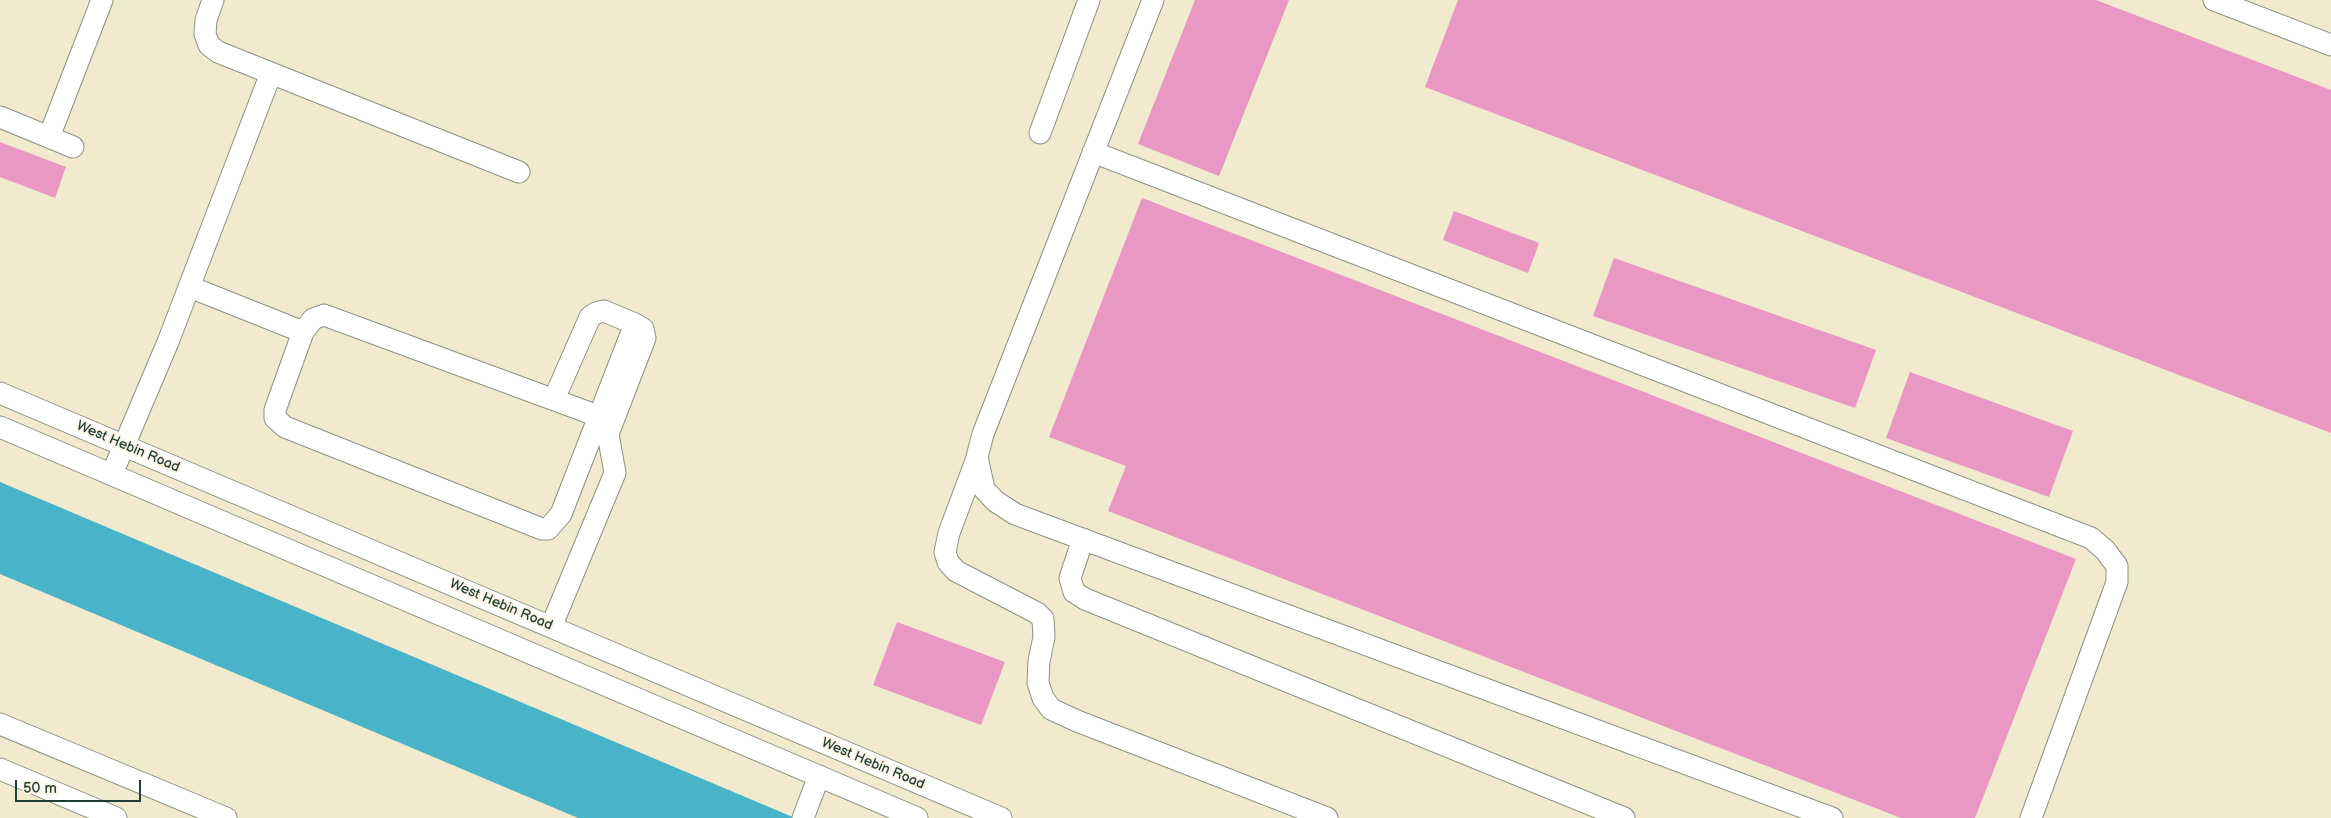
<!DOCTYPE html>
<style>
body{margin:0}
#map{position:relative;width:2331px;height:818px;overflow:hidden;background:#f1eacf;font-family:"Balsamiq Sans",sans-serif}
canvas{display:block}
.scale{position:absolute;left:15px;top:780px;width:126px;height:22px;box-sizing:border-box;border:2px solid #1f3d34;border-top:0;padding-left:6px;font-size:15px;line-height:18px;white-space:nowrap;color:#1f3d34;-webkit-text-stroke:4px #fcf5e5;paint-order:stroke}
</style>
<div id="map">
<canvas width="2331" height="818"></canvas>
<div class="scale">50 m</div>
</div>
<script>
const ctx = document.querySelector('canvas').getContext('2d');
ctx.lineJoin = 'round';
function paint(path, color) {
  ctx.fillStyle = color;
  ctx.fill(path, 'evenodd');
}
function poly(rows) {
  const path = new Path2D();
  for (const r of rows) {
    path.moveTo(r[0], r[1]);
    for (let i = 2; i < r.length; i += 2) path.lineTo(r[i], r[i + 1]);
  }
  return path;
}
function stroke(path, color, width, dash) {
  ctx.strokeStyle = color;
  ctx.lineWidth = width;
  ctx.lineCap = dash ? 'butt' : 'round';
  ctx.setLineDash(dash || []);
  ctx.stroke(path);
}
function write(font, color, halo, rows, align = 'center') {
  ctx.font = font + ' "Balsamiq Sans",sans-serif';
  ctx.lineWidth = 4;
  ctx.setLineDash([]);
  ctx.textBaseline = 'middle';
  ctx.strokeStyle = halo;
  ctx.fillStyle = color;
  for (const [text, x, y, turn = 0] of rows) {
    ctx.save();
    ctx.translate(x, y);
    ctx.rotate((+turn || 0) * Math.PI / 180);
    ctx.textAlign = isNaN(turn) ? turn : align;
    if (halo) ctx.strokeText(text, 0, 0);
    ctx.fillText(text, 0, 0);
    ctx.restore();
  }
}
paint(poly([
 [0,482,795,818,578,818,0,574]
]), '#49b3c7');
paint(poly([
 [1195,0,1289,0,1219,176,1138,144],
 [1458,0,2096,0,2331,90,2331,433,1425,87],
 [0,142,66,167,55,198,0,177],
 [1142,198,2076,559,1975,818,1901,818,1108,511,1126,466,1049,437],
 [1454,211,1539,243,1528,273,1443,240],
 [1614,258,1876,350,1855,408,1593,316],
 [1910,372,2073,431,2049,497,1886,438],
 [897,622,1005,662,981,725,873,685]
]), '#e898c3');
const minor = poly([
 [213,0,206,20,205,34,209,45,218,52,519,172],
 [1153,0,983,434,977,457,984,489,995,501,1015,514,1832,818],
 [2214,0,2331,45],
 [0,117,73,147],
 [1040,133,1089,0],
 [49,137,102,0],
 [1093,152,2091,538,2105,550,2117,566,2117,582,2031,818],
 [190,287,303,332],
 [0,393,1001,818],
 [598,416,324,315,313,319,303,332,275,410,275,418,285,427,542,529,548,529,561,514,635,324],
 [0,427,917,818],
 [977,458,949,533,945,552,948,562,956,571,1037,613,1043,619,1044,637,1039,661,1038,683,1043,698,1051,709,1077,721,1327,818],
 [112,474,168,342,271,73],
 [1083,539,1070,578,1074,592,1085,599,1624,818],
 [551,627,615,473,608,434,645,338,643,329,635,324,604,311,596,313,590,317,554,399],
 [0,724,226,818],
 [0,769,116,818],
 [803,818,819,776]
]);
stroke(minor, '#889482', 23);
stroke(minor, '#fff', 21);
write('14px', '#1f3d34', '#fcf5e5', [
 ["West Hebin Road",128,447,23],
 ["West Hebin Road",501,605,23],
 ["West Hebin Road",873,764,23]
]);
</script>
